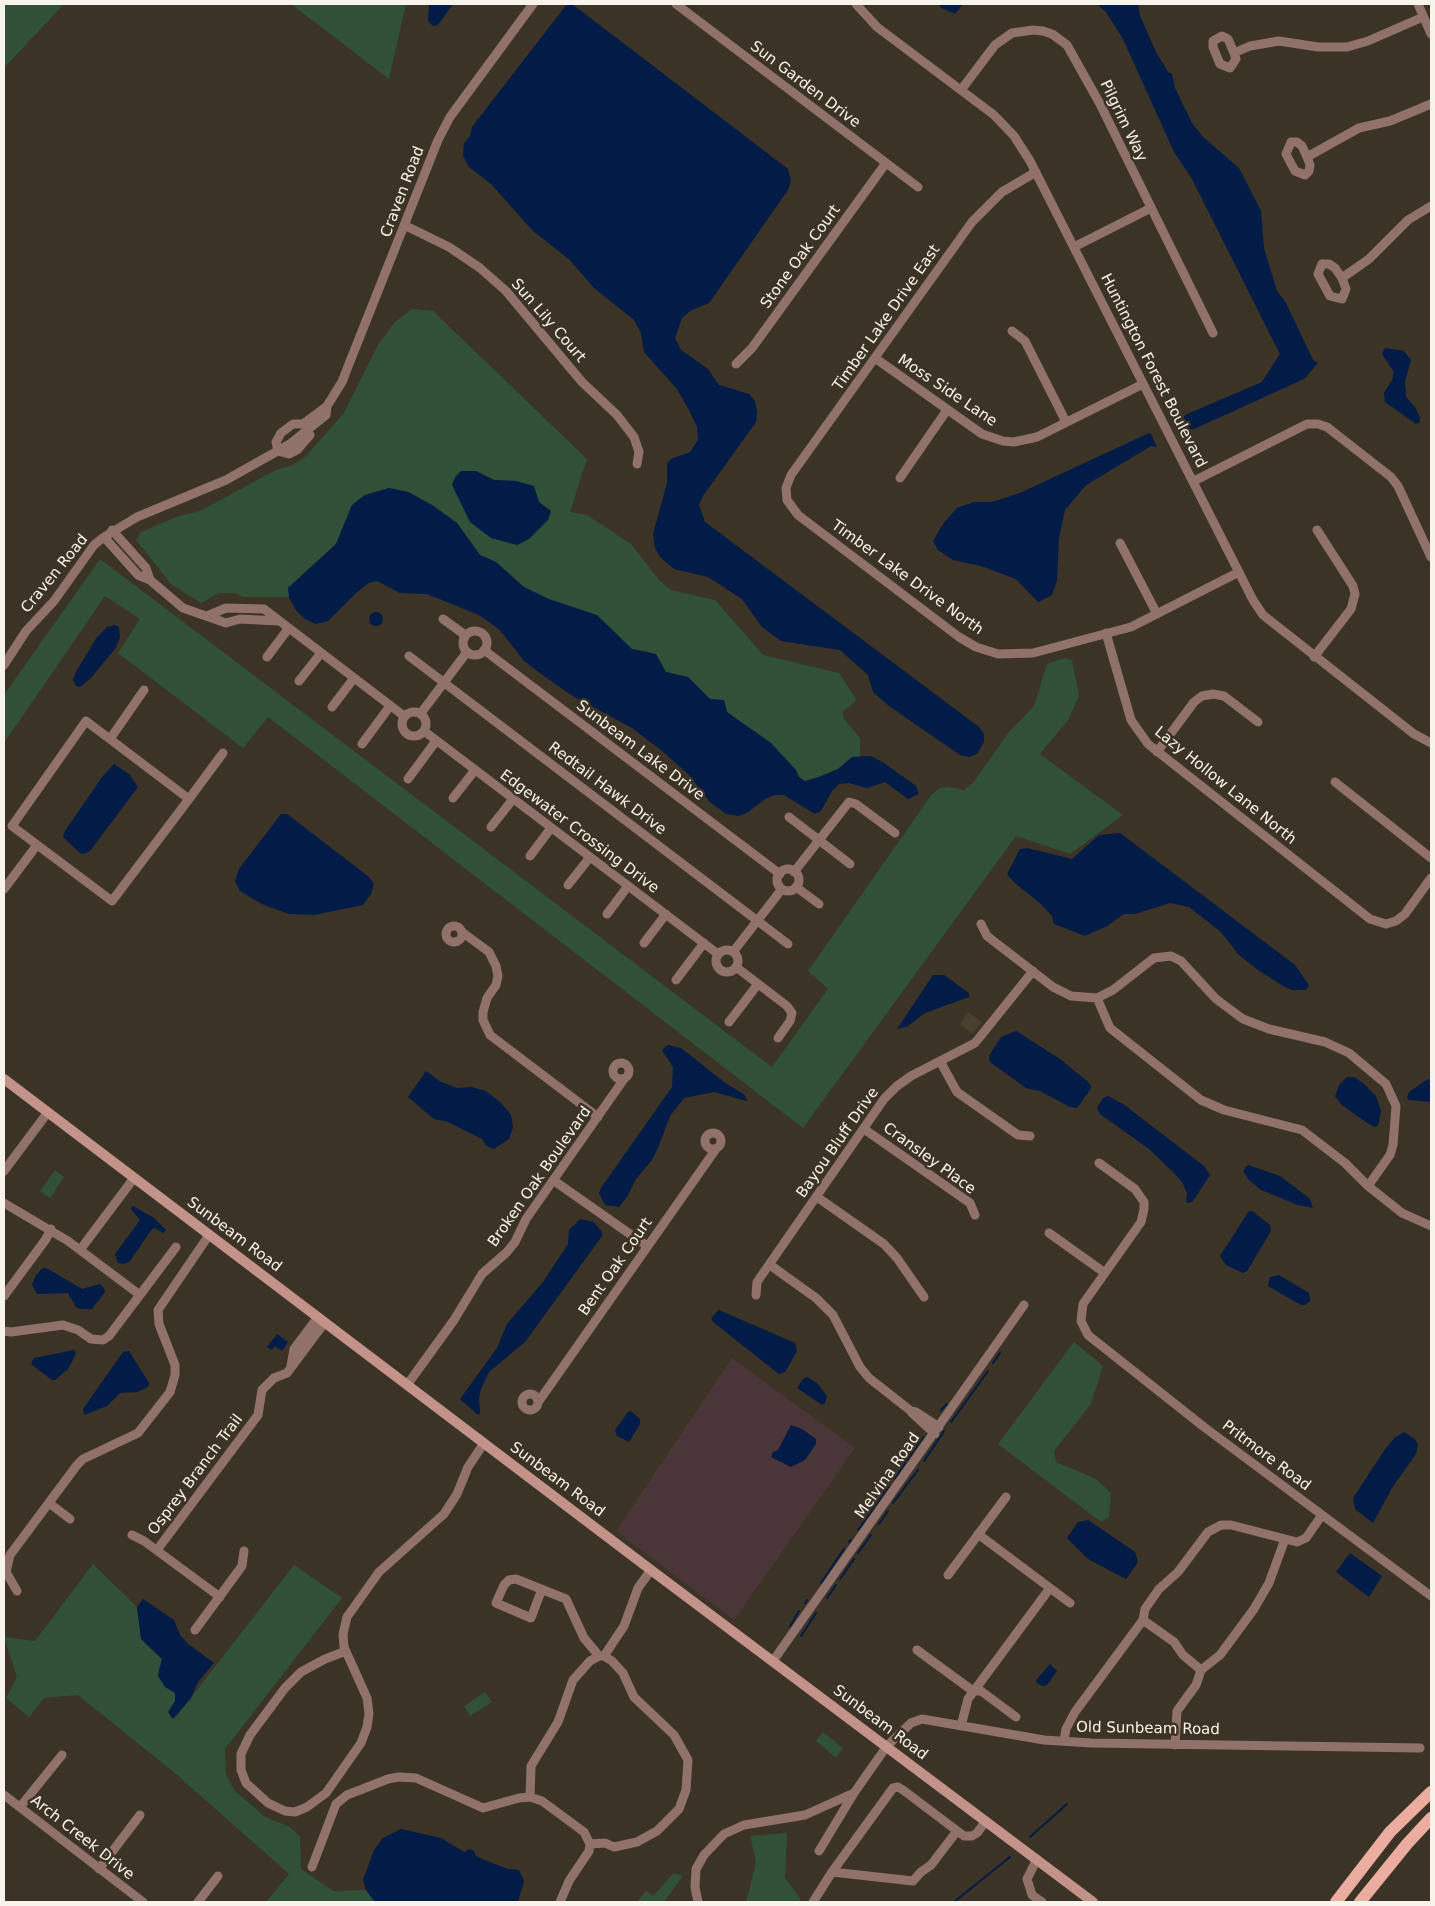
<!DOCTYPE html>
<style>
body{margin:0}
#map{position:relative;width:1435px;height:1906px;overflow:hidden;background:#3b3325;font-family:"DejaVu Sans",sans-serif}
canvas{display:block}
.frame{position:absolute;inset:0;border:5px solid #f9f4eb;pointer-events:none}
</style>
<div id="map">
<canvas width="1435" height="1906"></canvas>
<div class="frame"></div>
</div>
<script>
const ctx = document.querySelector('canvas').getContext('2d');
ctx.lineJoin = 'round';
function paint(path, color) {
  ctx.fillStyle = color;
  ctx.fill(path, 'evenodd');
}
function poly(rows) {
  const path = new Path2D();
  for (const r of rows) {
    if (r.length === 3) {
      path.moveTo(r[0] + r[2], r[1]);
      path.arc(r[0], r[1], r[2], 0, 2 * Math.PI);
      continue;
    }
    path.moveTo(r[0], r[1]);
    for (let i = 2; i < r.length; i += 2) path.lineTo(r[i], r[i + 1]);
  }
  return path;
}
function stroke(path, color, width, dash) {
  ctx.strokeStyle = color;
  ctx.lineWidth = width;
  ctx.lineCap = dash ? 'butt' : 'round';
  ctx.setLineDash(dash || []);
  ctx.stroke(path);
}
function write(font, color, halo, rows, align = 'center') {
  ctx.font = font + ' "DejaVu Sans",sans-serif';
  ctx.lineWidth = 5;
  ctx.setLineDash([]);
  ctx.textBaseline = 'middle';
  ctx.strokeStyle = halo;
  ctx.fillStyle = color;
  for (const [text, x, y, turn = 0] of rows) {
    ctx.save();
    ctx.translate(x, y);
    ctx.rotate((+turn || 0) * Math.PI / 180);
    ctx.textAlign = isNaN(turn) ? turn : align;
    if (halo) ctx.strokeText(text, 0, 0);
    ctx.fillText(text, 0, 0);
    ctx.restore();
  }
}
paint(poly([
 [968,1012,982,1022,972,1034,960,1024]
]), '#4a3e2e');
paint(poly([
 [732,1358,855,1448,734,1620,616,1531]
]), '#4a3638');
paint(poly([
 [4,4,64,4,4,68],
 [291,4,406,4,389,79],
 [412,309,433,311,587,459,570,512,587,515,631,544,659,580,671,590,715,600,763,655,839,673,856,699,854,703,842,712,844,719,860,738,860,757,852,757,838,769,819,777,805,781,799,777,796,770,727,712,724,700,710,699,688,677,666,672,647,651,632,649,620,638,524,587,496,562,480,555,457,523,432,505,408,492,389,488,365,495,352,505,336,544,288,588,289,597,244,597,235,593,219,593,201,603,171,584,136,540,141,532,179,516,200,511,276,470,293,465,306,456,344,413,378,345,394,323],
 [476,471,494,480,516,481,539,502,491,538],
 [100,559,772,1067,828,989,808,971,932,794,940,788,949,787,964,790,973,783,1009,732,1034,706,1047,664,1065,658,1072,660,1079,696,1068,720,1040,754,1123,815,1070,854,1016,836,803,1128,268,717,243,748,118,653,140,619,105,596,4,743,4,695],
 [55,1170,64,1177,50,1198,40,1191],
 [1074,1342,1103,1366,1091,1404,1054,1451,1056,1462,1096,1479,1111,1493,1109,1517,1101,1522,998,1444],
 [93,1564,137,1607,141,1639,162,1659,158,1670,175,1693,176,1717,294,1565,342,1598,225,1749,226,1774,234,1790,265,1817,290,1827,300,1837,301,1869,333,1891,366,1890,375,1902,266,1902,289,1874,176,1774,78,1695,44,1698,29,1717,6,1698,17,1677,4,1637,35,1641],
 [485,1692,492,1702,470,1716,464,1706],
 [823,1732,843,1748,836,1758,816,1741],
 [787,1833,785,1878,800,1898,800,1902,746,1902,756,1862,750,1836],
 [674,1873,683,1876,664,1902,637,1902,646,1891,653,1896]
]), '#305138');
paint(poly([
 [429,4,453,4,438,25,433,26,428,21],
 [567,4,572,4,788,169,791,181,788,190,709,303,690,311,682,318,675,338,681,350,708,369,719,385,749,394,755,401,757,411,756,422,703,496,699,505,705,522,979,727,984,734,984,742,977,754,969,757,960,755,889,706,873,692,868,675,840,650,781,641,762,627,742,599,708,577,674,569,660,557,655,548,653,534,667,483,667,463,671,459,690,452,698,440,697,427,689,410,677,389,644,352,641,333,634,320,594,288,570,260,533,231,492,185,469,167,463,156,464,143,470,136,472,127],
 [938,4,963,4,955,14,942,8],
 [1097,4,1138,4,1140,16,1156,52,1168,72,1172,74,1175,88,1192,123,1203,137,1239,168,1261,211,1264,248,1277,291,1286,303,1313,360,1318,363,1304,379,1194,429,1187,429,1183,420,1185,415,1262,382,1280,354,1192,179,1174,152,1123,39,1106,12],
 [1385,348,1404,351,1411,360,1405,381,1406,397,1415,407,1420,418,1420,422,1416,424,1385,402,1384,393,1392,380,1394,372,1382,354],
 [1149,433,1151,434,1157,447,1151,446,1086,485,1065,510,1059,538,1057,580,1052,595,1038,602,1016,579,981,566,953,560,938,550,933,541,943,524,957,508,974,502,992,502,1020,493],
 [461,471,476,471,494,480,516,481,534,486,539,502,551,511,548,520,529,539,517,545,491,538,470,522,452,485,455,477],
 [389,488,408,492,432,505,457,523,480,555,496,562,524,587,549,599,597,615,632,649,656,654,666,672,688,677,710,699,724,700,727,712,771,743,796,770,799,777,805,781,819,777,838,769,852,757,871,756,884,763,916,786,919,794,908,799,885,782,867,788,849,783,839,784,832,791,821,811,815,814,784,795,775,795,765,799,748,812,739,816,726,814,711,803,688,774,661,750,632,728,571,695,544,676,524,661,500,630,479,615,427,594,400,593,377,581,369,583,357,592,328,621,316,624,305,619,295,609,289,597,288,588,336,544,352,505,365,495],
 [376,619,7],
 [115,625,119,627,120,638,115,649,90,679,80,687,76,686,73,680,76,672,97,637,107,627],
 [114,764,130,775,138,787,90,851,84,854,80,853,63,837,65,831,102,777],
 [281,814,287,814,369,877,374,884,371,894,363,905,314,915,289,914,262,904,240,891,235,881,239,869],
 [1120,833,1295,965,1309,985,1306,990,1292,990,1283,986,1258,970,1239,955,1221,932,1189,907,1170,903,1135,914,1124,914,1107,926,1085,936,1054,924,1052,916,1041,904,1016,884,1007,874,1020,849,1027,848,1072,859,1099,835],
 [933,975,944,975,969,993,969,997,925,1013,908,1026,897,1029],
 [1016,1031,1060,1059,1087,1081,1091,1086,1090,1090,1077,1108,1070,1107,1040,1091,1026,1088,990,1062,989,1056,1001,1037],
 [668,1045,681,1048,724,1082,745,1095,747,1101,714,1092,684,1098,670,1116,658,1148,652,1160,636,1179,628,1195,619,1207,605,1205,599,1193,601,1188,672,1087,673,1067,662,1050],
 [426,1071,441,1082,457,1088,471,1087,486,1091,501,1103,511,1115,513,1128,509,1139,494,1149,487,1146,482,1139,448,1122,434,1119,408,1097],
 [1347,1077,1354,1077,1363,1083,1376,1096,1381,1111,1378,1126,1374,1127,1367,1123,1342,1105,1335,1096,1339,1085],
 [1428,1079,1431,1081,1431,1102,1409,1100,1407,1098,1409,1092],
 [1108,1096,1123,1104,1204,1166,1210,1175,1193,1201,1188,1203,1186,1202,1187,1193,1182,1182,1173,1172,1149,1149,1100,1114,1097,1108,1103,1098],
 [1248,1165,1280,1176,1310,1199,1313,1208,1298,1205,1261,1190,1249,1180,1243,1171],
 [133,1206,154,1218,166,1230,163,1233,155,1228,152,1229,130,1261,124,1264,118,1263,115,1254,140,1220,131,1209],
 [1249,1211,1252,1211,1270,1225,1271,1231,1247,1271,1243,1273,1226,1265,1220,1256],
 [580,1219,594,1222,602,1232,602,1236,525,1342,489,1372,481,1389,479,1399,480,1413,478,1415,460,1399,497,1348,507,1324,543,1282,568,1244,569,1230],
 [43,1268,48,1269,82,1289,100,1284,104,1288,105,1292,92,1309,81,1309,76,1307,68,1293,37,1294,32,1285,36,1275],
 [1279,1275,1309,1293,1310,1301,1305,1305,1301,1305,1268,1286,1270,1277],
 [719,1310,795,1343,797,1351,785,1372,779,1374,713,1322,711,1318],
 [277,1334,288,1342,282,1351,275,1346,272,1350,267,1347],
 [74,1350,76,1354,68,1369,55,1380,52,1380,31,1364,34,1358],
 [129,1351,149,1383,148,1387,137,1392,120,1393,107,1406,84,1415,83,1409,123,1352],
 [807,1377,817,1383,827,1396,825,1403,822,1405,797,1388,803,1379],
 [631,1411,640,1419,640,1424,629,1442,617,1436,615,1430,628,1412],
 [791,1425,802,1429,816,1439,816,1444,805,1460,791,1467,771,1457,773,1452,778,1450],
 [1404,1432,1415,1439,1418,1445,1416,1454,1392,1488,1373,1523,1355,1509,1353,1498,1384,1451,1394,1438],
 [1088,1520,1135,1552,1138,1562,1126,1579,1088,1559,1067,1538,1078,1522],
 [1350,1553,1382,1576,1369,1597,1336,1572],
 [143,1599,174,1620,180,1635,188,1644,214,1663,198,1682,191,1698,173,1719,168,1712,175,1701,175,1693,165,1687,158,1676,162,1659,141,1639,137,1607],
 [1050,1664,1057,1671,1047,1685,1042,1686,1036,1682,1037,1679],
 [401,1829,441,1838,464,1852,470,1849,474,1851,476,1856,487,1861,508,1869,519,1870,524,1881,518,1902,375,1902,366,1890,363,1880,374,1850,383,1838]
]), '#021b47');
stroke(poly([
 [993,1363,1000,1353],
 [941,1410,947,1404],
 [951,1422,988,1371],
 [924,1461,944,1431],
 [895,1478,923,1437],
 [893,1503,918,1470],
 [879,1524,888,1511],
 [858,1530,889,1486],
 [849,1542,851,1540],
 [858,1553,871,1535],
 [840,1579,854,1559],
 [821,1583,844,1549],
 [827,1598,836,1585],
 [805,1603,807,1600],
 [790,1626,799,1611],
 [801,1636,816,1613],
 [1030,1837,1067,1804],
 [954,1902,1010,1857]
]), '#021b47', 2);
stroke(poly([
 [676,4,918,187],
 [856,4,877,27,994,115,1014,136,1030,161,1253,600,1263,615,1414,734,1431,743],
 [1418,4,1431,34],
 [1234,53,1228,39,1222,36,1213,41,1213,47,1220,64,1230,68,1236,59,1234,53,1250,46,1279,41,1318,47,1347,47,1368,41,1423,17],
 [961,90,995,45,1012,33,1033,30,1043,31,1052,34,1067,45,1100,104,1213,333],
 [1291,142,1297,142,1302,146,1307,157,1310,165,1309,171,1305,175,1295,171,1286,154,1291,142],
 [1307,157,1359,128,1390,121,1431,104],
 [1036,172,1002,192,972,222,791,475,786,488,787,500,798,515,959,637,976,647,998,654,1033,653,1131,627,1239,572],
 [404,225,449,247,480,268,506,291,582,382,617,415,634,437,639,452,637,464],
 [1074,247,1151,208],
 [1322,264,1329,264,1335,268,1342,278,1346,289,1342,299,1330,296,1318,274,1322,264],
 [1342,278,1369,259,1408,220,1431,206],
 [1012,331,1025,341,1066,422],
 [875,358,982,434,1003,441,1014,442,1037,437,1143,384],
 [736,364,752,348,886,163],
 [278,451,276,442,281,433,293,424,303,424,327,406],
 [278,451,289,454,297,450,310,435,306,429],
 [900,478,947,410],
 [1194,481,1299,428,1307,424,1318,424,1327,427,1391,477,1398,486,1431,557],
 [112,530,146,568,150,580],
 [104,537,138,575,150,580,183,608,226,623,240,619,278,621],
 [1120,543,1157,614],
 [207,616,226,608,264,609,404,716],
 [443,619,465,635],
 [475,643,12],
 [1106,633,1131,720,1148,744,1370,919,1386,924,1396,921,1405,914,1431,878],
 [484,650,780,874],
 [409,656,788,944],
 [267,657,288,629],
 [1314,657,1351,609,1355,594,1353,586,1317,530],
 [4,665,26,631,54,601,94,545,104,537,137,517,226,480,290,444,326,415,327,406,342,382,349,364,438,140,450,117,533,4],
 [299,681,321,653],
 [332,707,354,678],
 [414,724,12],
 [421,713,467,652],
 [424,731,718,954],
 [110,739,144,690],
 [362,744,390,706],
 [1157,752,1194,702,1202,696,1213,694,1224,696,1258,722],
 [408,779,436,741],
 [1335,782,1431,858],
 [453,798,475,770],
 [189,799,86,721,12,826,112,901,189,799,223,753],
 [789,817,850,864],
 [491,827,513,799],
 [530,856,551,828],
 [788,880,11],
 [794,872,849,802,856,804,895,833],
 [568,885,590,857],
 [796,887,819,904],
 [4,889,37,845],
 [607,914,628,886],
 [981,924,987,936,1053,987,1071,996,1097,998,1113,990,1154,958,1171,956,1181,961,1216,999,1243,1019,1269,1029,1325,1042,1349,1053,1386,1084,1396,1106,1393,1145,1390,1155,1368,1186],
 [454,934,8],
 [462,932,489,952,496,966,498,976,496,985,487,998,483,1012,483,1020,490,1035,598,1117],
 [644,943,666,914],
 [727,961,11],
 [733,952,782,889],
 [736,967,787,1006,792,1013,790,1021,778,1038],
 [676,980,704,943],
 [1097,998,1110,1028,1201,1100,1224,1110,1302,1130,1345,1163,1368,1186,1402,1213,1431,1226],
 [729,1022,758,984],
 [940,1061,957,1092,1018,1135,1030,1136],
 [621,1071,8],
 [864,1129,970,1203,975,1215],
 [713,1141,8],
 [1099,1163,1135,1189,1144,1202,1144,1209,1141,1222,1083,1304,1081,1321,1088,1335,1204,1427,1431,1596],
 [4,1171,48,1112],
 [553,1180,647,1246],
 [817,1197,884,1244,897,1258,924,1297],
 [4,1203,68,1241,140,1295],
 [1049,1233,1105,1273],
 [80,1250,134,1178],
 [770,1265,816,1298,833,1315,860,1367,869,1378,911,1411,916,1412,939,1427],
 [756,1295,757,1282,884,1099,897,1086,911,1076,975,1043,1033,971],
 [4,1296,46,1239,51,1229],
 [4,1331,11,1332,63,1325,78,1330,91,1339,103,1340,109,1336,176,1247],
 [291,1366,294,1349,318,1317],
 [407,1385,454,1320,482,1274,507,1252,515,1242,526,1219,624,1079],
 [530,1402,8],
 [539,1401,716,1149],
 [912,1413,935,1434],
 [49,1503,70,1519],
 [978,1534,1070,1603],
 [132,1535,144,1541,220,1597],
 [157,1550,258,1415,262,1390,274,1378,287,1373,325,1322],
 [948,1575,1006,1497],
 [542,1589,531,1618,496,1603,504,1585,509,1580,516,1579,566,1599,584,1638,599,1656],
 [17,1591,6,1572,10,1555,77,1465,83,1459,138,1433,170,1392,175,1375,175,1365,159,1324,158,1310,209,1235],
 [1143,1620,1174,1642,1183,1655,1201,1670],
 [195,1630,242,1566,244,1551],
 [917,1650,973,1691,981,1691,1016,1717],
 [346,1651,325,1659,301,1672,285,1688,250,1735,241,1754,241,1770,246,1783,268,1803,285,1811,295,1812,307,1807,326,1793,361,1743,367,1727,369,1714,367,1698,344,1647,343,1634,347,1617,379,1572,444,1514,457,1494,468,1467,484,1443],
 [604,1656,624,1626,638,1588,651,1570],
 [773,1661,1024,1305],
 [961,1726,968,1699,1050,1588],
 [1064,1741,1066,1729,1075,1712,1143,1620,1145,1609,1159,1589,1178,1572,1208,1532,1221,1525,1231,1525,1297,1542,1306,1538,1322,1515],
 [1175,1745,1177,1711,1196,1685,1201,1670,1220,1655,1254,1609,1269,1583,1285,1539],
 [4,1795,143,1902],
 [530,1797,531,1766,558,1722,573,1680,590,1661,599,1656,604,1656,612,1661,623,1673,634,1697,674,1735,688,1760,686,1790,679,1809,657,1831,637,1842,614,1847,605,1843,590,1844],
 [20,1807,62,1755],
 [819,1851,854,1793,887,1746,911,1723,922,1719,1044,1740,1091,1743,1420,1748],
 [1037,1859,1027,1879,1032,1895,1042,1902],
 [312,1867,336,1804,347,1795,388,1779,399,1777,416,1778,483,1808,519,1798,530,1797,542,1801,584,1832,590,1844,589,1851,569,1881,560,1902],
 [99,1869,140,1815],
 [832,1872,913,1881,921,1872,931,1865,957,1831],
 [198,1902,218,1876],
 [698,1902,695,1887,696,1869,704,1855,724,1834,744,1825,805,1815,854,1793],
 [813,1902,832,1872,893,1788,898,1787,903,1790,964,1836,972,1836,977,1833,986,1821]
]), '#90726b', 9);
stroke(poly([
 [4,1079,651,1570,1093,1902]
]), '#c39389', 10);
stroke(poly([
 [1336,1902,1390,1832,1431,1792],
 [1360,1902,1407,1844,1431,1818]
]), '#ebada0', 12);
write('15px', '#f9f4eb', '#3b3325', [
 ["Sun Garden Drive",805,85,37],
 ["Pilgrim Way",1123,121,64],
 ["Craven Road",403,192,-69],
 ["Stone Oak Court",801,257,-54],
 ["Timber Lake Drive East",887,318,-55],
 ["Sun Lily Court",548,321,49],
 ["Huntington Forest Boulevard",1153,371,63],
 ["Moss Side Lane",947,391,34],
 ["Craven Road",55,574,-51],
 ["Timber Lake Drive North",907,578,36],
 ["Sunbeam Lake Drive",640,751,37],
 ["Lazy Hollow Lane North",1225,786,39],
 ["Redtail Hawk Drive",607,789,37],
 ["Edgewater Crossing Drive",579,832,37],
 ["Bayou Bluff Drive",838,1143,-55],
 ["Cransley Place",929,1159,36],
 ["Broken Oak Boulevard",540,1177,-55],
 ["Sunbeam Road",234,1235,37],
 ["Bent Oak Court",616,1267,-55],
 ["Pritmore Road",1266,1456,37],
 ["Osprey Branch Trail",196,1475,-53],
 ["Melvina Road",888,1476,-55],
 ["Sunbeam Road",557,1480,37],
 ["Sunbeam Road",880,1723,37],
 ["Old Sunbeam Road",1148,1729,1],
 ["Arch Creek Drive",82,1838,38]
]);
</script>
